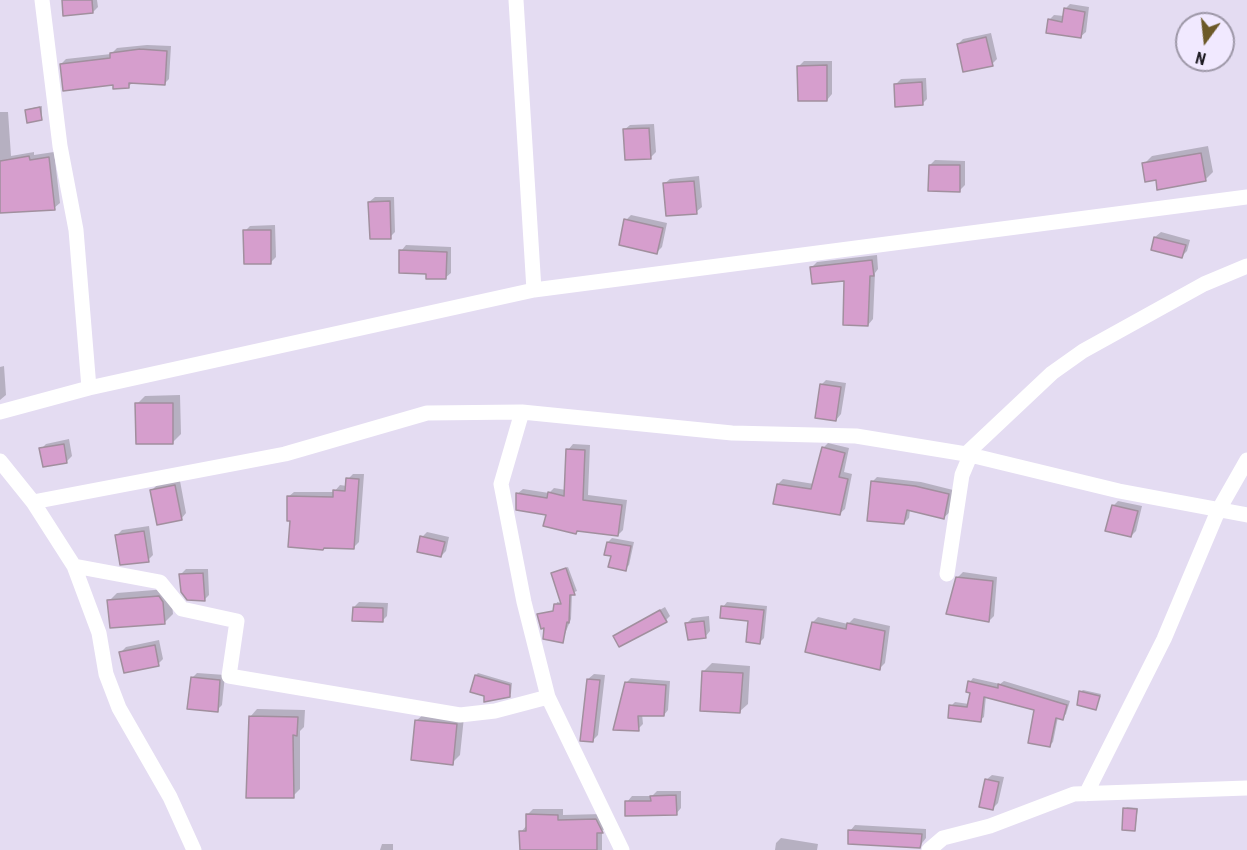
<!DOCTYPE html>
<style>
body{margin:0}
#map{position:relative;width:1247px;height:850px;overflow:hidden;background:#e4dcf2;font-family:"Roboto Condensed",sans-serif}
canvas{display:block}
.north{position:absolute;left:1175px;top:12px;width:60px;height:60px;box-sizing:border-box;background:#f1e9ff;border:2px solid #9d97a7;border-radius:50%;rotate:195deg;font-size:16px;font-weight:700;line-height:24px;text-align:center;color:#1e1b23}
.north::after{content:'';display:block;margin:auto;width:21px;height:27px;background:#6c5928;clip-path:polygon(50% 0,100% 100%,50% 72%,0 100%)}
</style>
<div id="map">
<canvas width="1247" height="850"></canvas>
<div class="north">N</div>
</div>
<script>
const ctx = document.querySelector('canvas').getContext('2d');
ctx.lineJoin = 'round';
function paint(path, color) {
  ctx.fillStyle = color;
  ctx.fill(path, 'evenodd');
}
function poly(rows) {
  const path = new Path2D();
  for (const r of rows) {
    path.moveTo(r[0], r[1]);
    for (let i = 2; i < r.length; i += 2) path.lineTo(r[i], r[i + 1]);
  }
  return path;
}
function stroke(path, color, width, dash) {
  ctx.strokeStyle = color;
  ctx.lineWidth = width;
  ctx.lineCap = dash ? 'butt' : 'round';
  ctx.setLineDash(dash || []);
  ctx.stroke(path);
}
paint(poly([
 [63,0,97,0,98,7,93,12],
 [1070,4,1089,7,1086,32,1080,37,1049,20,1054,15,1064,16,1065,9],
 [991,33,997,59,992,64,958,44,963,39],
 [147,45,171,46,169,79,164,84,133,82,129,86,61,64,66,59,111,54,117,48],
 [804,61,832,61,832,94,827,100,799,66],
 [926,78,927,99,922,104,896,84,901,79],
 [42,106,42,119,26,111,28,109],
 [0,112,8,112,11,156,34,152,34,155,54,152,60,203,54,208,0,213],
 [654,124,656,152,651,157,624,130,630,125],
 [1208,146,1213,172,1205,180,1157,178,1144,164,1152,156],
 [935,160,965,161,965,185,960,190,930,165],
 [699,176,702,207,696,212,664,184,670,179],
 [375,197,394,197,395,232,390,237,369,202],
 [631,215,667,223,662,247,657,252,626,220],
 [275,225,276,257,271,262,245,231,250,226],
 [1161,232,1190,240,1187,251,1182,256,1152,249,1155,237],
 [406,245,451,247,451,273,445,278,401,251],
 [877,255,878,269,875,273,873,319,868,325,846,279,812,267,817,262],
 [4,366,6,395,0,400,0,367],
 [826,380,846,383,841,414,836,420,821,385],
 [180,395,181,434,173,442,137,404,145,396],
 [69,439,72,456,67,461,41,449,46,444],
 [828,443,849,448,844,472,852,474,845,509,839,514,778,484,783,479,814,484,823,448],
 [573,444,590,445,588,495,627,500,623,530,618,535,548,514,517,509,517,494,523,489,549,493,554,488,566,490,568,450],
 [353,474,364,474,359,542,354,547,292,520,288,497,294,492,334,492,340,485,347,486,348,479],
 [877,477,921,482,953,490,949,513,943,518,910,510,909,518,904,523,872,482],
 [180,481,186,513,181,519,152,490,157,485],
 [1118,501,1142,506,1136,531,1131,536,1113,506],
 [149,526,153,555,148,560,117,535,122,530],
 [427,532,449,537,446,551,441,556,422,537],
 [612,538,634,542,629,565,625,569,612,555,608,542],
 [568,567,577,591,572,593,571,619,562,641,546,626,539,614,555,610,557,602,562,603,553,573],
 [186,569,208,569,209,595,204,600,181,574],
 [963,572,997,577,994,616,989,621,957,578],
 [167,589,171,593,173,614,165,622,109,601,117,593],
 [359,602,388,603,387,616,382,621,354,607],
 [727,602,767,606,764,638,760,642,750,620,723,607],
 [665,607,670,616,666,620,615,636],
 [709,616,710,631,705,637,687,623,692,618],
 [818,617,848,624,854,618,890,626,885,663,880,668,813,622],
 [159,640,163,659,158,664,121,652,126,647],
 [712,663,750,666,748,704,739,712,704,671],
 [197,673,225,675,222,705,217,710,192,678],
 [478,673,512,683,511,693,509,696,476,675],
 [594,674,605,675,598,735,593,740,588,679],
 [631,678,670,681,668,710,664,715,642,714,643,724,638,729,626,683],
 [973,678,1000,684,1004,681,1070,701,1066,714,1062,718,1058,717,1053,742,1049,746,1036,709,986,696,984,717,980,720,951,706,955,702,969,704,971,692,970,682],
 [1083,690,1101,694,1096,708,1080,692],
 [257,709,305,710,304,727,300,731,300,789,293,796,248,796,250,717],
 [425,713,464,717,460,755,452,763,416,721],
 [992,775,1004,777,998,803,993,808,986,780],
 [657,791,681,791,681,808,676,814,627,802,632,796,652,796],
 [1127,807,1138,808,1135,830,1125,809],
 [533,809,563,809,563,815,602,814,608,826,602,831,602,850,525,850,521,832,527,825,527,815],
 [855,825,926,829,926,838,919,847,850,831],
 [781,838,818,844,817,850,775,850,776,843],
 [382,844,393,844,393,850,380,850]
]), '#0003');
const building = poly([
 [62,0,92,0,93,13,63,16,62,0],
 [1064,8,1085,12,1081,38,1046,33,1048,19,1062,22,1064,8],
 [986,37,993,66,963,72,957,44,986,37],
 [140,49,167,51,165,85,129,83,129,88,113,89,113,85,63,91,60,64,110,58,110,53,140,49],
 [827,65,827,101,798,101,797,66,827,65],
 [922,82,923,105,895,107,894,84,922,82],
 [40,107,42,120,27,123,25,110,40,107],
 [649,128,651,159,625,160,623,129,649,128],
 [1201,153,1206,181,1157,190,1156,180,1145,182,1142,163,1201,153],
 [29,156,30,160,49,157,55,210,0,213,0,161,29,156],
 [929,165,960,165,960,192,928,191,929,165],
 [694,181,697,214,666,216,663,183,694,181],
 [390,201,391,239,370,239,368,202,390,201],
 [624,219,663,228,657,254,619,245,624,219],
 [243,230,271,230,271,264,244,264,243,230],
 [1154,237,1186,245,1182,258,1151,250,1154,237],
 [399,250,447,252,446,279,426,279,426,274,399,273,399,250],
 [872,260,874,276,870,276,868,326,843,325,844,281,812,284,810,267,872,260],
 [820,384,841,387,836,421,815,418,820,384],
 [135,403,173,403,173,444,136,444,135,403],
 [64,444,67,463,43,467,39,448,64,444],
 [822,447,845,453,839,477,848,479,840,515,773,504,777,484,811,489,822,447],
 [566,449,585,450,583,500,622,505,618,536,577,531,576,534,543,526,546,515,516,510,516,493,547,498,548,492,564,496,566,449],
 [346,478,359,479,354,549,324,548,323,550,288,547,290,521,287,521,287,496,333,497,333,490,345,491,346,478],
 [871,481,915,486,949,494,944,519,907,510,904,524,867,521,871,481],
 [175,485,182,520,157,525,150,490,175,485],
 [1112,505,1138,511,1131,537,1105,531,1112,505],
 [144,531,149,562,120,565,115,535,144,531],
 [420,536,445,542,441,557,417,552,420,536],
 [607,542,631,546,626,571,608,567,611,556,604,555,607,542],
 [566,568,575,595,570,595,569,623,567,622,563,643,543,639,544,628,541,629,537,614,553,611,554,604,561,604,551,573,566,568],
 [203,573,205,601,187,600,181,592,179,574,203,573],
 [956,577,993,581,989,622,946,614,956,577],
 [159,596,163,602,165,624,110,628,107,600,159,596],
 [721,606,764,610,760,644,746,642,748,621,720,618,721,606],
 [353,607,383,608,383,622,352,621,353,607],
 [660,610,667,622,619,647,613,636,660,610],
 [704,621,706,638,688,640,685,623,704,621],
 [812,622,846,629,847,623,885,631,880,670,805,652,812,622],
 [155,645,159,666,124,673,119,652,155,645],
 [702,671,743,673,740,713,700,711,702,671],
 [475,675,510,685,510,697,484,702,484,696,470,692,475,675],
 [191,677,220,680,218,712,187,709,191,677],
 [587,679,600,680,593,742,580,741,587,679],
 [968,681,998,688,998,684,1067,705,1063,720,1056,718,1050,747,1028,743,1034,710,984,697,981,722,948,718,949,705,967,707,970,693,966,692,968,681],
 [625,682,666,685,664,716,638,716,639,731,613,730,625,682],
 [1079,691,1100,696,1096,710,1077,705,1079,691],
 [249,716,298,717,297,736,293,735,294,798,246,798,249,716],
 [415,720,457,724,453,765,411,760,415,720],
 [985,779,999,782,993,810,979,807,985,779],
 [676,795,677,815,625,816,625,801,651,801,650,796,676,795],
 [1123,808,1137,809,1135,831,1122,830,1123,808],
 [526,814,558,815,558,820,596,819,603,833,597,833,597,850,520,850,519,831,526,831,526,814],
 [848,830,922,834,921,844,920,848,848,844,848,830]
]);
paint(building, '#d69ecd');
stroke(building, '#a18f9e', 1.5);
stroke(poly([
 [42,0,60,146,76,230,89,388],
 [516,0,534,290],
 [0,412,89,388,534,290,1247,197],
 [522,412,501,484,524,602,548,697,622,850],
 [0,461,33,502,74,566,99,633,106,674,119,708,170,797,194,850],
 [33,502,285,454,427,413,522,412,732,433,856,436,966,454,1119,491,1247,515],
 [74,566,160,582,182,609,237,621,229,676,460,715,495,711,548,697],
 [947,574,962,475,970,456,966,454,1052,373,1083,351,1204,284,1247,266],
 [1086,794,1164,639,1218,511,1247,460],
 [929,850,943,838,990,826,1074,794,1247,788]
]), '#fff', 15);
</script>
